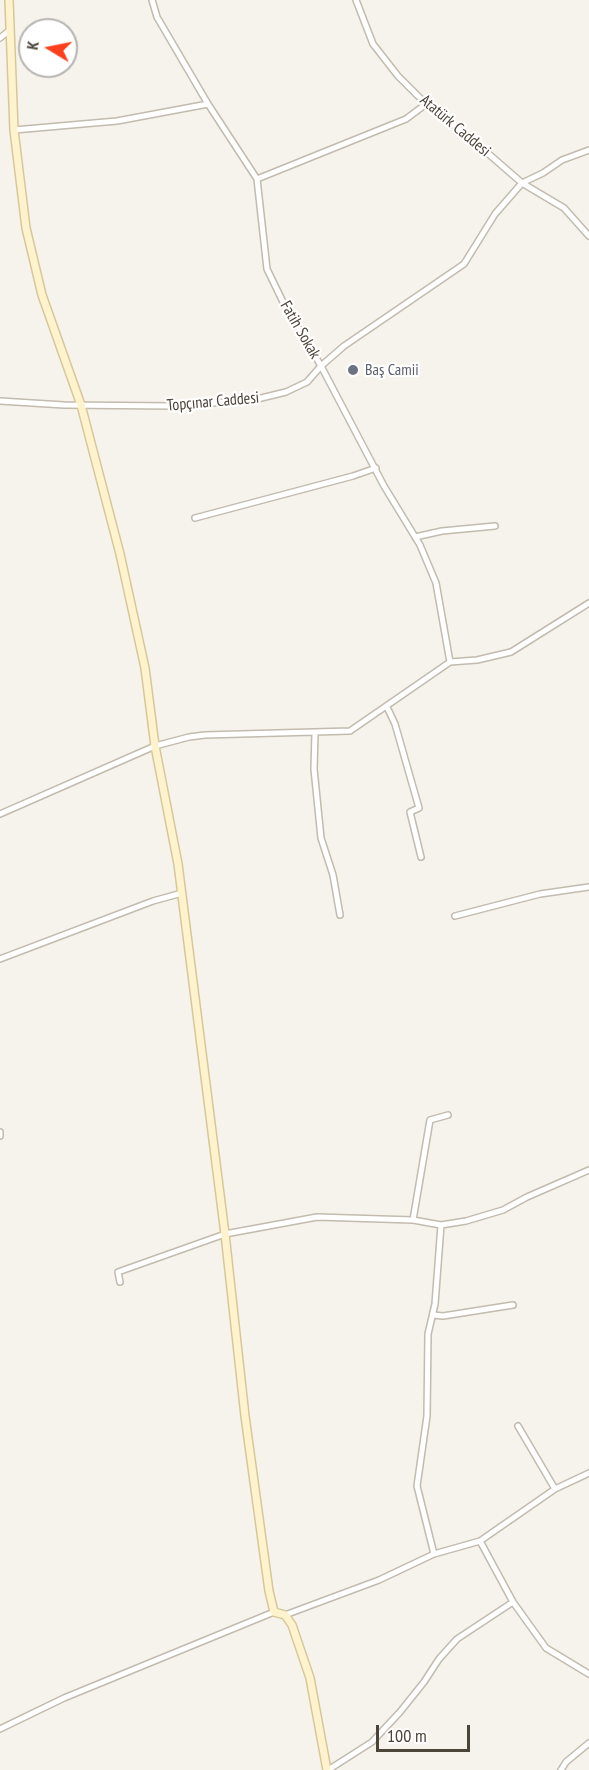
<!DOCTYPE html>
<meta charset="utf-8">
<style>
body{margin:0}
#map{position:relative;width:589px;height:1770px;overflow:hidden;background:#f6f3ec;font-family:"PT Sans Narrow",sans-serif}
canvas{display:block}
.north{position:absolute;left:18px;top:18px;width:60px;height:60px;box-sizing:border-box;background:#fff;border:2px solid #b7b4b0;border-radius:50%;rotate:280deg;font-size:16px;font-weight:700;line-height:24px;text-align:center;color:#4b4439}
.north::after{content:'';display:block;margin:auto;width:21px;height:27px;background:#fc3f1d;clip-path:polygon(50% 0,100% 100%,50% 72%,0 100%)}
.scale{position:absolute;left:376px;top:1725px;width:94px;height:27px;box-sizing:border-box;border:3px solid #4b4439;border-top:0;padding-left:8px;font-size:18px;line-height:21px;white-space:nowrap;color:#4b4439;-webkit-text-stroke:4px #fff;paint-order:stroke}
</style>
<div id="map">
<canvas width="589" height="1770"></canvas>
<div class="north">K</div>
<div class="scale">100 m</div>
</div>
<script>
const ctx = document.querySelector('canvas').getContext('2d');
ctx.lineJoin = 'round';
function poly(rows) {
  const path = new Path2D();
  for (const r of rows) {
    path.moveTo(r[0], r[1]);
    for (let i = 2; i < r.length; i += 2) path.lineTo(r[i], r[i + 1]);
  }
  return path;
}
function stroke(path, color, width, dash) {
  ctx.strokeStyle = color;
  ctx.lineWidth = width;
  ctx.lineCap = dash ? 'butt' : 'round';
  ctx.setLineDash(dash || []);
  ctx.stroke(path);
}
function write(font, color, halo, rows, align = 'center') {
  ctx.font = font + ' "PT Sans Narrow",sans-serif';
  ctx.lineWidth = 4.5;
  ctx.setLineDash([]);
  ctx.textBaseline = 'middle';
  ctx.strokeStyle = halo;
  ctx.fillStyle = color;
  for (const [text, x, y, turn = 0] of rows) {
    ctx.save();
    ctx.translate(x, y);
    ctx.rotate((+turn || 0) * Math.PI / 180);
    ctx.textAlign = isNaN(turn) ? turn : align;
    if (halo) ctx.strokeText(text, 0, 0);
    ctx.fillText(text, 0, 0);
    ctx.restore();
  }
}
const street = poly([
 [152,0,157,17,208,104,257,179,267,269,283,302,321,366,384,486,420,545,436,583,450,662],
 [356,0,373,44,398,76,426,104,468,136,522,183,543,173,562,160,589,150],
 [0,38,10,30],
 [14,130,117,121,208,104],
 [257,179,406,119,426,104],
 [0,401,64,405,173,406,253,400,286,392,307,382,321,366,344,346,464,264,495,214,522,183,564,208,589,236],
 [195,518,353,476,376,468],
 [415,537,442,531,495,526],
 [387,707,395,724,419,808,410,812,421,857],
 [315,733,314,769,321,838,333,875,340,915],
 [0,814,155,746,189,737,205,735,350,731,450,662,477,660,511,652,589,603],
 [455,916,540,894,589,887],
 [0,959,153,901,182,893],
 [0,1132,0,1136],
 [413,1220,430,1120,448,1115],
 [120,1282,118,1272,225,1234,317,1217,413,1220,441,1225,466,1221,503,1210,527,1197,589,1170],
 [433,1315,443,1316,513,1305],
 [518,1426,555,1489],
 [480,1541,513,1602,546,1648,589,1674],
 [434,1554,417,1486,427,1416,428,1334,435,1304,441,1225],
 [285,1615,379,1580,434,1554,480,1541,555,1489,589,1473],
 [0,1729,64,1698,274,1612],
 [328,1770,372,1742,400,1712,424,1682,439,1659,457,1639,513,1602],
 [561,1770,566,1762,589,1743]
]);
const secondary = poly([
 [9,0,14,130,26,228,42,295,81,405,120,554,145,668,155,746,178,864,225,1234,245,1416,269,1591,274,1612,285,1615,292,1625,310,1678,327,1770]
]);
stroke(street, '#c2bbae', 8);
stroke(secondary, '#d6c79b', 10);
stroke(street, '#fff', 5);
stroke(secondary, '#fff3cd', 7);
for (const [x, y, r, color] of [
 [353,370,6,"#6b7280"]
]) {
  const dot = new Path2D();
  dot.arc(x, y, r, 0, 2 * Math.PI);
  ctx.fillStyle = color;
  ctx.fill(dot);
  stroke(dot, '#fff', 2);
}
write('16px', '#4b4439', '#fff', [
 ["Atatürk Caddesi",455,126,40],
 ["Fatih Sokak",300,330,60],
 ["Topçınar Caddesi",213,402,-5]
]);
write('16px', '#5b616d', '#fff', [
 ["Baş Camii",365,370]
], 'left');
</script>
